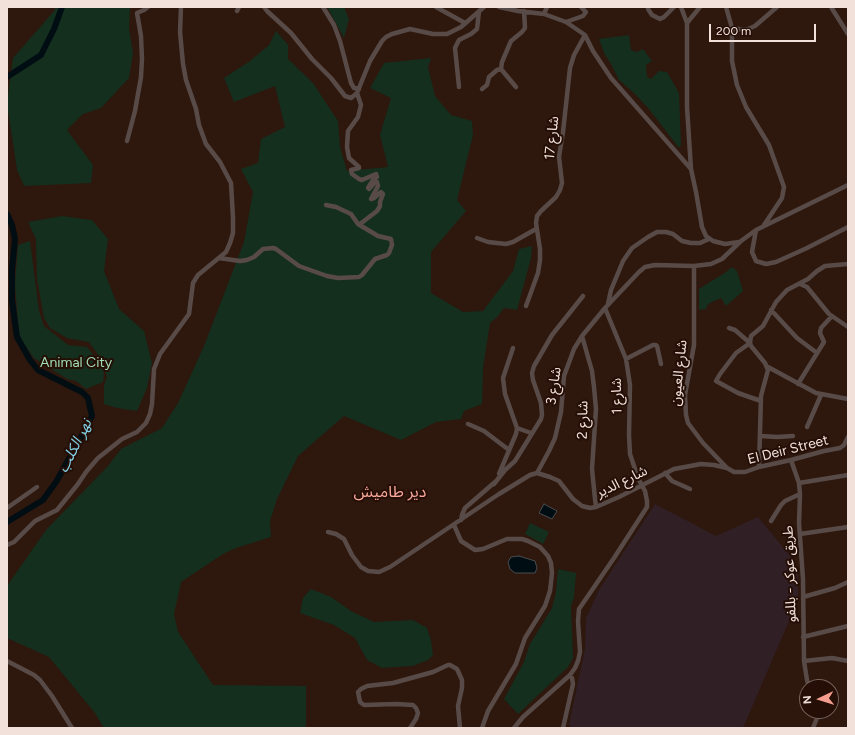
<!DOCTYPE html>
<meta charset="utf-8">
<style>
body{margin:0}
#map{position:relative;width:855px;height:735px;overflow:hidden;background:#2e170d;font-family:Figtree,sans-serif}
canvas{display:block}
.frame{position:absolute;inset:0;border:8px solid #f2e1da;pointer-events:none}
.north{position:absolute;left:799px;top:679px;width:40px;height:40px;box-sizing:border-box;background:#240e05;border:1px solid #76625a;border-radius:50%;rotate:266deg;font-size:11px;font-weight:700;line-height:16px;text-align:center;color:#f2e1da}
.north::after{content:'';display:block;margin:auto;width:14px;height:18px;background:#f59d8e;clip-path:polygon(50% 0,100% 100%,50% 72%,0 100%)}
.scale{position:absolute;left:709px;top:24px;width:107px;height:18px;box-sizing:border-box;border:2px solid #f2e1da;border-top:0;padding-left:5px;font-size:12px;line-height:14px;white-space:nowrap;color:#f2e1da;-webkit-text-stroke:3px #240e05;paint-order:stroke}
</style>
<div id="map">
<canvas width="855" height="735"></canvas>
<div class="frame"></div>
<div class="north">N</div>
<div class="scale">200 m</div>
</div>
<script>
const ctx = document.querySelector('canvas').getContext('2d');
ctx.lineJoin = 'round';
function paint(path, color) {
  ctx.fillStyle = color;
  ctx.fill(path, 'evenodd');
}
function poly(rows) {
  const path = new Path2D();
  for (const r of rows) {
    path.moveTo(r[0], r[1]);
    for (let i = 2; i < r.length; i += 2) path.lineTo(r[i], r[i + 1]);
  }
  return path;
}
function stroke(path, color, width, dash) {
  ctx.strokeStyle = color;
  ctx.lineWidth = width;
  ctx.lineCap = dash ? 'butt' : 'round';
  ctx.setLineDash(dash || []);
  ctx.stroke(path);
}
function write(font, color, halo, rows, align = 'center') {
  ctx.font = font + ' Figtree,"Noto Sans Arabic",sans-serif';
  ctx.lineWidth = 4;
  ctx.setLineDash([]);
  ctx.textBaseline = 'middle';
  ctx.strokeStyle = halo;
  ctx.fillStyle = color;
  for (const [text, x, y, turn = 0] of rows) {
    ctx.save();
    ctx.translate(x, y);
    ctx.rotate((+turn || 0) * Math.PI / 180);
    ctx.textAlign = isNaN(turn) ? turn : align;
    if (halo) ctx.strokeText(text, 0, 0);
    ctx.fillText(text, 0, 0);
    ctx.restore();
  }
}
paint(poly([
 [655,504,716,536,758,517,791,557,798,575,798,600,743,728,572,728,569,725,585,649,586,618,599,590]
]), '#311f26');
paint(poly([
 [55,7,130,7,129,28,133,53,129,78,101,108,83,114,67,130,93,165,91,183,24,186,17,170,7,104,13,58,55,10],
 [327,7,344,7,349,19,344,38],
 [276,31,288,45,288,59,313,83,338,121,340,147,347,171,388,167,380,135,391,98,370,88,384,63,431,58,428,67,435,96,451,115,472,121,473,135,457,200,466,211,431,252,431,293,463,312,483,311,513,271,519,249,532,246,531,258,517,310,504,308,498,316,490,323,483,368,482,404,464,411,461,419,436,422,401,440,344,416,298,456,277,499,270,521,271,537,236,548,223,554,181,582,174,614,178,632,213,685,306,686,306,728,104,728,95,713,49,657,7,638,7,586,46,530,108,466,121,449,162,428,178,403,204,346,244,242,253,192,241,169,258,163,261,139,285,127,275,86,234,102,224,78,250,61,269,45],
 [629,35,631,50,637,52,643,49,652,61,646,65,647,77,651,79,659,71,667,72,679,93,681,145,679,148,649,109,634,93,619,80,611,64,604,53,599,39],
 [62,216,92,220,108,239,104,271,119,309,144,331,152,363,147,388,137,411,117,408,104,404,104,385,107,377,101,359,89,342,67,338,50,328,44,318,37,279,36,239,28,222],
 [30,241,39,311,44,326,68,345,87,347,101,364,104,373,103,382,86,389,76,381,67,379,34,358,19,337,15,284,18,245],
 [732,267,737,271,743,291,726,306,721,298,708,304,706,309,699,310,699,289,726,272],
 [530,523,549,532,543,544,525,534],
 [558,569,576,573,574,597,571,606,573,658,568,667,518,714,504,699,524,662,530,644,552,608,556,592],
 [311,589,331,597,351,611,374,622,413,620,427,628,431,640,433,655,428,660,413,666,382,668,367,660,355,638,334,625,300,613,303,598]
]), '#142f1e');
const water = poly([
 [544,504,557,511,552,519,539,513,544,504],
 [519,556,535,561,537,568,535,573,515,573,510,569,508,562,511,557,519,556]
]);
paint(water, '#000d13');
stroke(water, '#494d4f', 1);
stroke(poly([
 [7,77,41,55,54,29,62,7],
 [7,214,12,225,15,239,12,270,12,300,17,337,30,360,38,370,82,392,88,398,92,416,80,439,56,482,43,500,7,522]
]), '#000d13', 6);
stroke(poly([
 [264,7,267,11,291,33,312,59,331,78,345,96,351,98,357,93,370,61,382,41,386,37,392,34,410,29,433,34,447,34,461,27,484,7],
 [323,7,334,25,340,41,351,83,354,88,359,89],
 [436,7,465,23],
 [499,7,518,11,544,14,566,22,585,35,593,51,611,78,691,169,696,192,702,227,706,236,713,241,725,244,739,242],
 [681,7,687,23,700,7],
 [726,7,732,28,746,30,755,26,777,7],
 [831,7,848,34],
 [648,9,652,15,660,19,664,17,674,7],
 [237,11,239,7],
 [544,14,547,7],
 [566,22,583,16,586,12,581,7],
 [687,23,687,107,691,169],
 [732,28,732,61,737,85,746,107,769,145,784,187,782,198,764,225],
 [459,87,455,48,459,40,471,34,477,29,479,11],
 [516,87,501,69,502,62,511,41,522,32,525,28,524,11],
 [482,89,487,85,489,77,497,70,501,69],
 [357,93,361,105,358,117,348,131,347,147,349,158,359,167,359,168,351,170,352,174,359,179,362,180,376,174,377,177,373,180,368,188,369,189,375,182,377,182,378,186,371,199,374,198,381,192,383,194,380,202,380,206,377,211,360,224],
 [127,141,135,111,141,77,142,59,141,36,137,13,144,10,148,7],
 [756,230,752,252,756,261,766,264,776,262,807,248,848,227],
 [477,238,488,242,506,244,513,242,536,229],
 [219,258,240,261,247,260,254,257,263,249,273,248,276,249,299,266,327,276,338,278,359,277,362,275,375,259,387,255,389,253,392,245,391,239,378,236,358,224,351,214,336,207,326,205],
 [694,266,694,345,685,395,686,415,688,423,703,443,727,468],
 [800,284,807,287,829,314,848,327],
 [608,304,611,290,623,261,632,248,648,237,657,232,666,232,673,234,682,241,691,243,700,243,709,239],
 [526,306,538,273,540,260,540,249,536,223,537,216,541,211,556,197,560,190,562,183,559,157,563,132,570,68,574,55,585,35],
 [771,310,797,338,817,353],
 [729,328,735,330,750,343,736,353,720,374,716,381,738,393,761,401],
 [582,336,592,371,594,387,596,409,592,469,595,499,596,507],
 [626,359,653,345,656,345,657,346,661,364],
 [768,367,816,393,848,399],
 [798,384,824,342,820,333,821,328,832,316],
 [468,424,484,431,509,450],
 [807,427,821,395],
 [517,428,531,433],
 [761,436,777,437,793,436],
 [791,460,799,483,800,494,799,523,803,579,804,661,807,680,809,687],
 [759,467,761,396,768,370,765,363,751,346,750,343,751,336,763,326,776,302,787,290,808,279,817,271,825,266,848,264],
 [537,473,549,451,555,438,561,412,564,376,574,349,582,336,605,308,639,272,645,267,655,265,694,266,711,264,722,259,741,241,756,230,848,185],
 [665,473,672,481,690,489],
 [499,474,516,434,517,428,505,394,503,378,513,348],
 [799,483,848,475],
 [494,484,505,470,515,461,541,419,542,415,541,403,533,380,532,373,534,366,552,335,583,296],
 [7,508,37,487],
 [461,520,462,515,465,508,495,482],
 [771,521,781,505,785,501,800,494],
 [454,525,461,541,475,550,483,549,507,539,522,539,528,541,540,547,548,556,551,563,552,573,550,591,545,606,525,638,516,664,488,711,482,728],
 [328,532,336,534,344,539,352,555,361,567,368,571,379,572,390,567,499,494,530,475,537,473,550,477,559,481,573,499,582,506,590,508,596,507,619,497,674,469,701,464,714,465,727,468,734,472,745,472,759,467,791,460,824,451,840,448,844,445,848,437],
 [800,534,848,527],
 [7,545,14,542,35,521,57,510,78,484,86,472,98,458,122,439,137,432,146,423,150,414,152,404,154,369,160,354,189,314,193,283,198,275,226,252,230,243,233,233,233,218,231,183,220,162,206,144,199,125,196,109,186,80,183,64,180,32,181,7],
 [803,597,835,588,848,582],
 [803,637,848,626],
 [7,661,34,675,40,680,52,696,72,728],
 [804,661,832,658,848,661],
 [410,728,416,719,418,713,416,708,413,705,396,704,364,705,360,702,358,692,361,689,367,686,393,683,433,672,448,665,450,665,457,669,462,680,462,688,458,706,460,728],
 [514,728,523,717,570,675,575,668,578,661,580,652,578,621,579,609,614,558,647,507,647,501,645,491,638,478,630,454,629,435,630,385,626,359,605,308],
 [563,728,573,684,572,678,570,675],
 [813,728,817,718,817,711]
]), '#584b47', 4.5);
write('14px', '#f2e1da', '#240e05', [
 ["شارع 17",552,138,-84],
 ["شارع العيون",679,373,-84],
 ["شارع 3",554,386,-82],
 ["شارع 1",617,396,-91],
 ["شارع 2",583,420,-89],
 ["El Deir Street",788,450,-14],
 ["شارع الدير",622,482,-26],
 ["طريق عوكر - بللفو",790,574,-92]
]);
write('14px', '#a2dfb6', '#240e05', [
 ["Animal City",76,363]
]);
write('italic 15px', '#82d2e9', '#240e05', [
 ["نهر الكلب",75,446,-63]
]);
write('16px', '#faa89b', '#240e05', [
 ["دير طاميش",390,492]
]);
</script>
